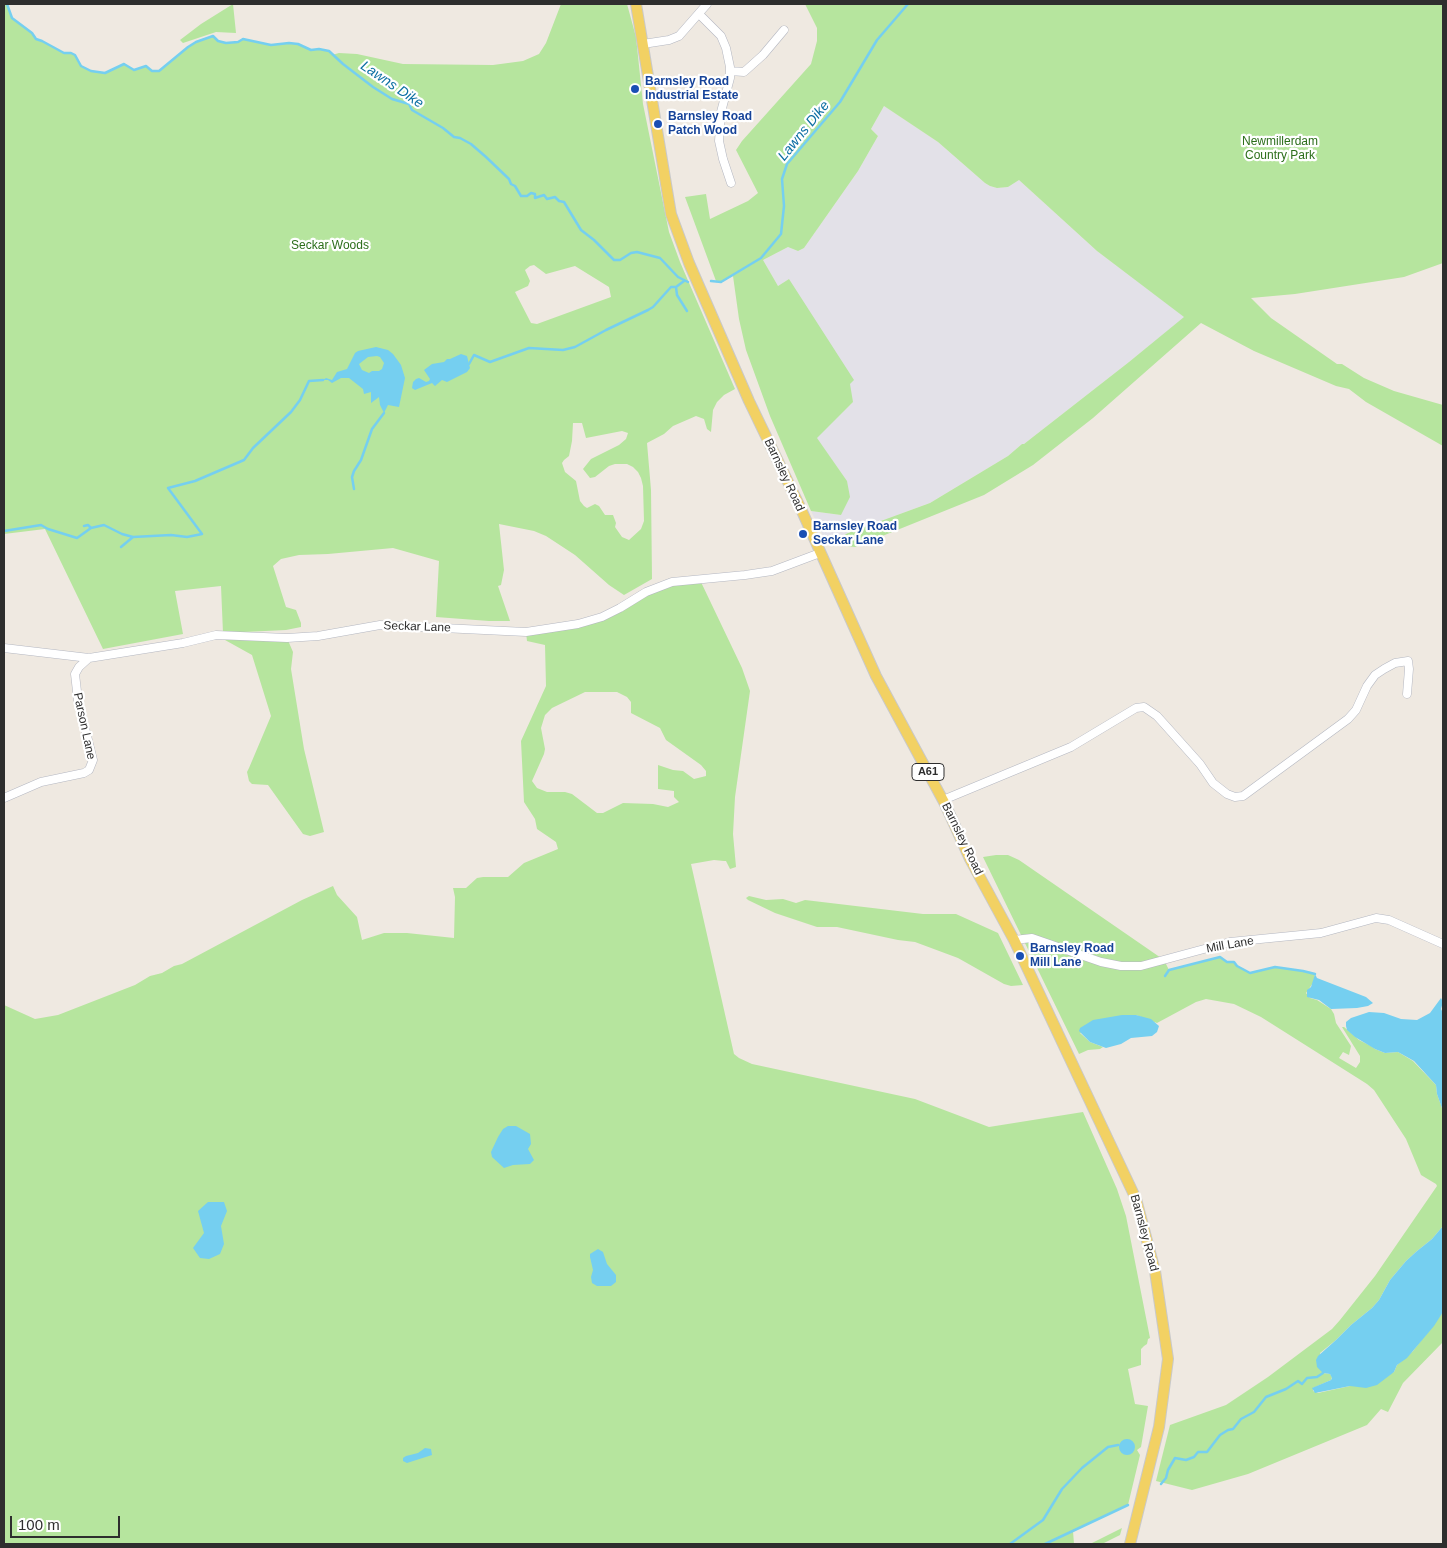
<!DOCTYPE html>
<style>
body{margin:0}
#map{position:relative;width:1447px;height:1548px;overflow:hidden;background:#efe9e1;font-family:Helvetica,sans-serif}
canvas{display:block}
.frame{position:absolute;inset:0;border:5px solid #2e2e2e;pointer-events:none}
.scale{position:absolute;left:10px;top:1516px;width:110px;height:22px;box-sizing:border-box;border:2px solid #2e2e2e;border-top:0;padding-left:6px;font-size:15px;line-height:18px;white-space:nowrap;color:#2e2e2e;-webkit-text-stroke:4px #fff;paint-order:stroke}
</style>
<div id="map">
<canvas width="1447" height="1548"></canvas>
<div class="frame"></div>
<div class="scale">100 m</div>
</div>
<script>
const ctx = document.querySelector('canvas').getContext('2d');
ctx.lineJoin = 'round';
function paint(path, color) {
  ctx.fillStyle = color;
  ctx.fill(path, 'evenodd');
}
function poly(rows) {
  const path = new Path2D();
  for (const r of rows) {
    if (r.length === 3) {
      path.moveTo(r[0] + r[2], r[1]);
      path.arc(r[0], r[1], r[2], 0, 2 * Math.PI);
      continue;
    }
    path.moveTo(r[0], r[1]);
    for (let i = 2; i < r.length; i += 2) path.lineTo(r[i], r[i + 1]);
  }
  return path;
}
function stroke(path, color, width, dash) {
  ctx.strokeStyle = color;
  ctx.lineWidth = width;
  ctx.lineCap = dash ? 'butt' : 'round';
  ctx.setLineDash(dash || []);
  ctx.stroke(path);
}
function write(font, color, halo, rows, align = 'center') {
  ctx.font = font + ' Helvetica,sans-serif';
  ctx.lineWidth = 4.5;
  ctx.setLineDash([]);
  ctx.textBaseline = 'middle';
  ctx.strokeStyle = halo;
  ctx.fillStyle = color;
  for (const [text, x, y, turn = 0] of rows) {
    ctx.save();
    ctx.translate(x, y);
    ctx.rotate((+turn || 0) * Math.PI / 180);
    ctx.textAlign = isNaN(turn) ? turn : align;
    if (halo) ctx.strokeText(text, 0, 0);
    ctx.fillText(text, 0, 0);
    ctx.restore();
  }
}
paint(poly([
 [884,106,938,142,985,183,990,186,997,188,1008,187,1019,180,1097,251,1185,317,1129,362,1024,444,1022,444,1008,456,930,503,848,533,827,544,811,511,841,515,847,481,816,438,853,402,789,279,778,286,763,260,788,247,798,251,804,248,858,171,878,136,871,129]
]), '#e3e1e8');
paint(poly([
 [4,4,7,4,12,18,32,33,36,39,42,41,63,53,71,53,75,55,81,66,91,71,105,73,124,64,134,70,146,66,153,71,159,71,188,47,196,42,213,36,218,41,226,43,238,42,243,39,271,45,289,43,298,44,311,50,319,49,329,51,332,55,339,53,357,54,403,64,493,65,523,61,539,54,546,43,561,4,627,4,636,37,643,104,669,232,680,262,735,389,724,395,717,402,713,410,711,432,707,429,704,419,696,416,673,426,664,434,647,443,651,490,652,579,624,595,609,585,575,555,546,536,534,531,499,524,504,570,501,585,498,586,510,621,489,621,436,617,439,561,393,548,328,554,299,555,281,559,273,566,286,607,296,610,301,623,301,627,286,630,223,633,221,586,175,591,183,634,103,649,45,529,4,534],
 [534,265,546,274,575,266,609,287,611,297,537,324,531,323,515,292,528,286,530,281,525,270,530,266],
 [573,423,582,423,586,438,622,431,628,433,626,439,619,445,591,459,583,469,590,478,595,477,609,466,615,464,627,464,633,467,638,472,641,478,643,486,644,521,641,529,629,540,622,537,615,527,616,523,613,515,605,515,599,506,595,504,587,508,584,506,580,501,576,481,565,472,562,463,564,460,569,456,572,441],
 [233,4,236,33,216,32,183,43,180,40,201,24],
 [805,4,1443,4,1443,263,1404,277,1295,294,1251,298,1271,318,1337,364,1342,364,1364,378,1394,391,1443,405,1443,446,1366,402,1349,389,1336,386,1254,351,1201,323,1093,418,1033,465,984,495,855,547,827,544,848,533,930,503,1008,456,1022,444,1024,444,1129,362,1184,317,1097,251,1019,180,1008,187,997,188,990,186,985,183,938,142,884,106,871,129,878,136,858,171,804,248,798,251,788,247,763,260,778,286,789,279,854,380,850,384,853,402,817,438,847,481,850,497,841,515,811,511,770,416,746,350,739,319,733,276,721,282,716,281,685,197,706,194,710,219,748,201,758,193,736,150,742,141,811,64,817,41,817,28],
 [700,580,742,668,750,691,735,797,733,834,736,867,730,869,726,861,724,861,714,860,691,864,734,1054,739,1058,752,1064,915,1099,989,1127,1083,1112,1117,1189,1126,1216,1150,1338,1148,1339,1147,1344,1144,1346,1141,1349,1141,1365,1128,1369,1135,1404,1148,1406,1141,1447,1137,1450,1140,1455,1128,1505,1073,1531,1074,1544,4,1544,4,1005,35,1019,58,1015,135,985,150,976,162,973,174,966,182,964,302,900,333,886,337,895,357,917,362,940,384,933,407,933,454,938,455,897,453,888,466,888,477,878,483,877,508,877,524,863,558,849,556,842,537,829,535,819,524,802,521,741,546,686,545,645,527,641,526,632,578,624,672,582],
 [585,692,617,692,627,697,631,702,631,713,660,728,666,740,701,765,706,771,706,776,694,779,683,771,673,770,658,765,658,789,674,791,674,797,679,802,668,807,653,804,623,803,603,813,597,813,572,794,565,792,547,792,537,788,532,781,544,754,545,749,541,728,545,715,552,708],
 [216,635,287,638,293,652,291,669,304,749,324,832,310,836,303,834,268,785,252,784,249,781,247,772,249,768,271,716,252,655],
 [996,855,1008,855,1019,860,1164,960,1169,970,1220,957,1227,962,1234,962,1237,966,1250,973,1275,967,1311,972,1315,974,1313,983,1306,993,1310,998,1317,1000,1331,1009,1334,1014,1336,1023,1351,1046,1349,1055,1343,1052,1339,1058,1356,1068,1360,1062,1360,1056,1342,1027,1344,1027,1359,1040,1371,1046,1375,1049,1385,1053,1398,1052,1413,1061,1436,1085,1437,1094,1443,1111,1443,1226,1432,1239,1417,1251,1406,1261,1390,1280,1379,1300,1372,1308,1351,1325,1336,1340,1320,1353,1323,1373,1330,1374,1332,1377,1331,1380,1313,1388,1313,1391,1318,1393,1350,1386,1394,1372,1397,1365,1413,1351,1443,1312,1443,1342,1403,1383,1388,1412,1381,1409,1367,1425,1248,1474,1192,1490,1156,1481,1170,1425,1226,1405,1268,1377,1332,1329,1340,1320,1375,1276,1437,1186,1436,1184,1421,1175,1406,1139,1374,1090,1367,1084,1261,1017,1234,1004,1206,999,1196,1002,1157,1023,1136,1015,1080,1033,1090,1042,1103,1047,1100,1049,1088,1050,1079,1054,983,857],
 [749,896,766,900,783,899,796,903,805,900,923,914,956,914,998,933,1023,985,1011,986,1004,984,958,958,915,942,898,940,837,927,817,927,775,913,748,900,746,898],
 [1122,1528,1120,1535,1102,1544,1090,1544]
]), '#b6e59e');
paint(poly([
 [376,347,388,350,393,354,401,365,405,378,399,407,388,405,384,413,380,405,379,397,371,403,371,392,364,394,363,389,349,378,341,378,332,383,328,380,323,380,326,378,332,380,337,372,347,369,355,353,358,351],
 [377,356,380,357,384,363,382,369,379,371,372,371,369,373,362,370,359,364,368,357],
 [461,354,467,356,470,368,467,372,447,382,442,380,435,386,432,383,415,390,412,388,413,382,416,379,419,378,426,382,429,381,430,379,424,370,432,364,444,362,447,359,450,359],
 [1315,974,1317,978,1366,997,1373,1003,1368,1006,1357,1008,1331,1009,1319,1000,1307,997,1307,990,1311,987],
 [1441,998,1443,1002,1441,1009,1443,1013,1443,1111,1437,1094,1436,1085,1414,1061,1398,1052,1385,1053,1375,1049,1355,1037,1347,1030,1346,1026,1346,1022,1351,1018,1369,1012,1384,1013,1401,1019,1417,1020,1430,1013],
 [1122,1015,1136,1015,1151,1019,1159,1026,1157,1032,1152,1036,1131,1038,1121,1044,1106,1048,1090,1042,1079,1031,1080,1028,1093,1020],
 [508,1126,516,1126,530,1134,531,1144,528,1149,534,1160,530,1164,513,1165,504,1168,492,1157,491,1152,498,1137,503,1129],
 [208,1202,224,1202,227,1211,221,1226,224,1244,220,1254,209,1259,200,1258,193,1248,204,1233,198,1211],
 [1443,1226,1443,1312,1434,1326,1407,1358,1397,1365,1394,1372,1377,1385,1366,1388,1350,1386,1315,1393,1312,1388,1331,1380,1332,1378,1330,1374,1323,1373,1317,1367,1316,1360,1318,1356,1336,1340,1351,1325,1372,1308,1379,1300,1390,1280,1406,1261,1417,1251,1432,1239],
 [598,1249,603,1252,607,1264,616,1275,616,1282,611,1286,597,1286,592,1283,591,1277,593,1270,590,1257,590,1254],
 [1127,1447,8],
 [425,1448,431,1449,432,1455,407,1463,403,1461,403,1458,406,1456,418,1453]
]), '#75cff0');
stroke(poly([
 [7,4,12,18,32,33,36,39,42,41,64,53,71,53,75,55,81,66,91,71,105,73,124,64,134,70,146,66,152,71,159,71,188,47,196,42,213,36,218,41,226,43,238,42,243,39,271,45,289,43,298,44,311,50,319,49,329,51,343,64,373,87,392,99,409,104,412,110,443,128,454,137,460,138,471,144,486,157,509,179,511,184,515,186,521,196,527,196,531,193,535,194,535,198,544,195,547,199,555,197,559,201,564,202,581,230,594,240,614,260,620,260,631,253,637,252,660,258,678,277,688,282],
 [711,281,721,282,761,258,781,234,784,206,782,179,787,164,840,102,877,40,908,4],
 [676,287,677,295,687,311],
 [469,364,474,355,490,362,529,348,563,350,575,347,606,330,648,310,653,307,671,287,676,287,684,281],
 [354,489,352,477,354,471,361,460,372,429,384,413],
 [84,526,88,525,91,528],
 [4,531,41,525,48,529,77,538,91,528,104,525,122,534,133,537,171,535,187,537,202,534,168,488,195,481,244,460,253,448,291,412,300,400,309,381,323,380],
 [121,547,133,537],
 [1165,976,1169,970,1220,957,1227,962,1234,962,1237,966,1250,973,1275,967,1303,971,1315,974],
 [1161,1484,1166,1478,1168,1470,1175,1458,1186,1460,1194,1457,1198,1452,1207,1452,1220,1435,1228,1430,1233,1429,1241,1419,1254,1412,1266,1397,1286,1389,1298,1381,1302,1384,1307,1378,1317,1377,1323,1373],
 [1010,1544,1043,1520,1062,1489,1082,1468,1108,1447,1118,1445],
 [1045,1544,1128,1505]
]), '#75cff0', 2.5);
const minor = poly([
 [699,14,721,36,726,48,730,67,730,78,721,112,719,141,723,159,731,183],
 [643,44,669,40,679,36,707,4],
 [730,71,744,72,763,55,784,30],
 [4,648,89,658,183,643,216,635,287,638,318,636,380,625,526,632,578,624,602,617,620,608,646,592,672,582,745,575,772,571,820,553],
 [4,798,41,782,84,773,89,770,93,760,78,700,75,674,79,667,89,658],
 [943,800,1071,747,1136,708,1144,707,1157,716,1166,726,1200,764,1213,783,1227,794,1235,797,1243,796,1348,719,1356,710,1367,686,1375,675,1384,669,1395,663,1408,661,1409,669,1407,694],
 [1014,940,1032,938,1101,962,1121,966,1141,966,1230,942,1321,933,1376,918,1389,920,1443,944]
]);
const major = poly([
 [636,4,671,214,689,263,749,401,801,509,876,676,945,804,970,859,1014,940,1136,1199,1155,1271,1168,1359,1159,1427,1130,1544]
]);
stroke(minor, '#b4b7c1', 9);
stroke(major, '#c9c9c9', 12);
stroke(minor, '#fff', 8);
stroke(major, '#f2d163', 10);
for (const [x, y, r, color] of [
 [635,89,5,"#1a4fb4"],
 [658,124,5,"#1a4fb4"],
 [803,534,5,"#1a4fb4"],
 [1020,956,5,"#1a4fb4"]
]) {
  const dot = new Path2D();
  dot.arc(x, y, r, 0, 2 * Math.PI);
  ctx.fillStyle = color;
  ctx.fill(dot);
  stroke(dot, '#fff', 2);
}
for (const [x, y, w] of [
 [928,772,32]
]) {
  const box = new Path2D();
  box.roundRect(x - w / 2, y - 8.5, w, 17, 4);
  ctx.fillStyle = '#fff';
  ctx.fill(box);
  stroke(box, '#2e2e2e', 1);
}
write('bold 11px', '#2e2e2e', null, [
 ["A61",928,772]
]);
write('bold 12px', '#164399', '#fff', [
 ["Barnsley Road",645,82],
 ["Industrial Estate",645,96],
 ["Barnsley Road",668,117],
 ["Patch Wood",668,131],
 ["Barnsley Road",813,527],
 ["Seckar Lane",813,541],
 ["Barnsley Road",1030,949],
 ["Mill Lane",1030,963]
], 'left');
write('12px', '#2c6e1b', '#fff', [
 ["Newmillerdam",1280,142],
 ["Country Park",1280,156],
 ["Seckar Woods",330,246]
]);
write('12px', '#2e2e2e', '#fff', [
 ["Barnsley Road",784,475,65],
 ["Seckar Lane",417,627,2],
 ["Parson Lane",84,726,78],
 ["Barnsley Road",962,839,64],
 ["Mill Lane",1230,945,-10],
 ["Barnsley Road",1144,1233,75]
]);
write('italic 14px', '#0d6fa3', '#fff', [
 ["Lawns Dike",392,85,34],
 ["Lawns Dike",804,131,-51]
]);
</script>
